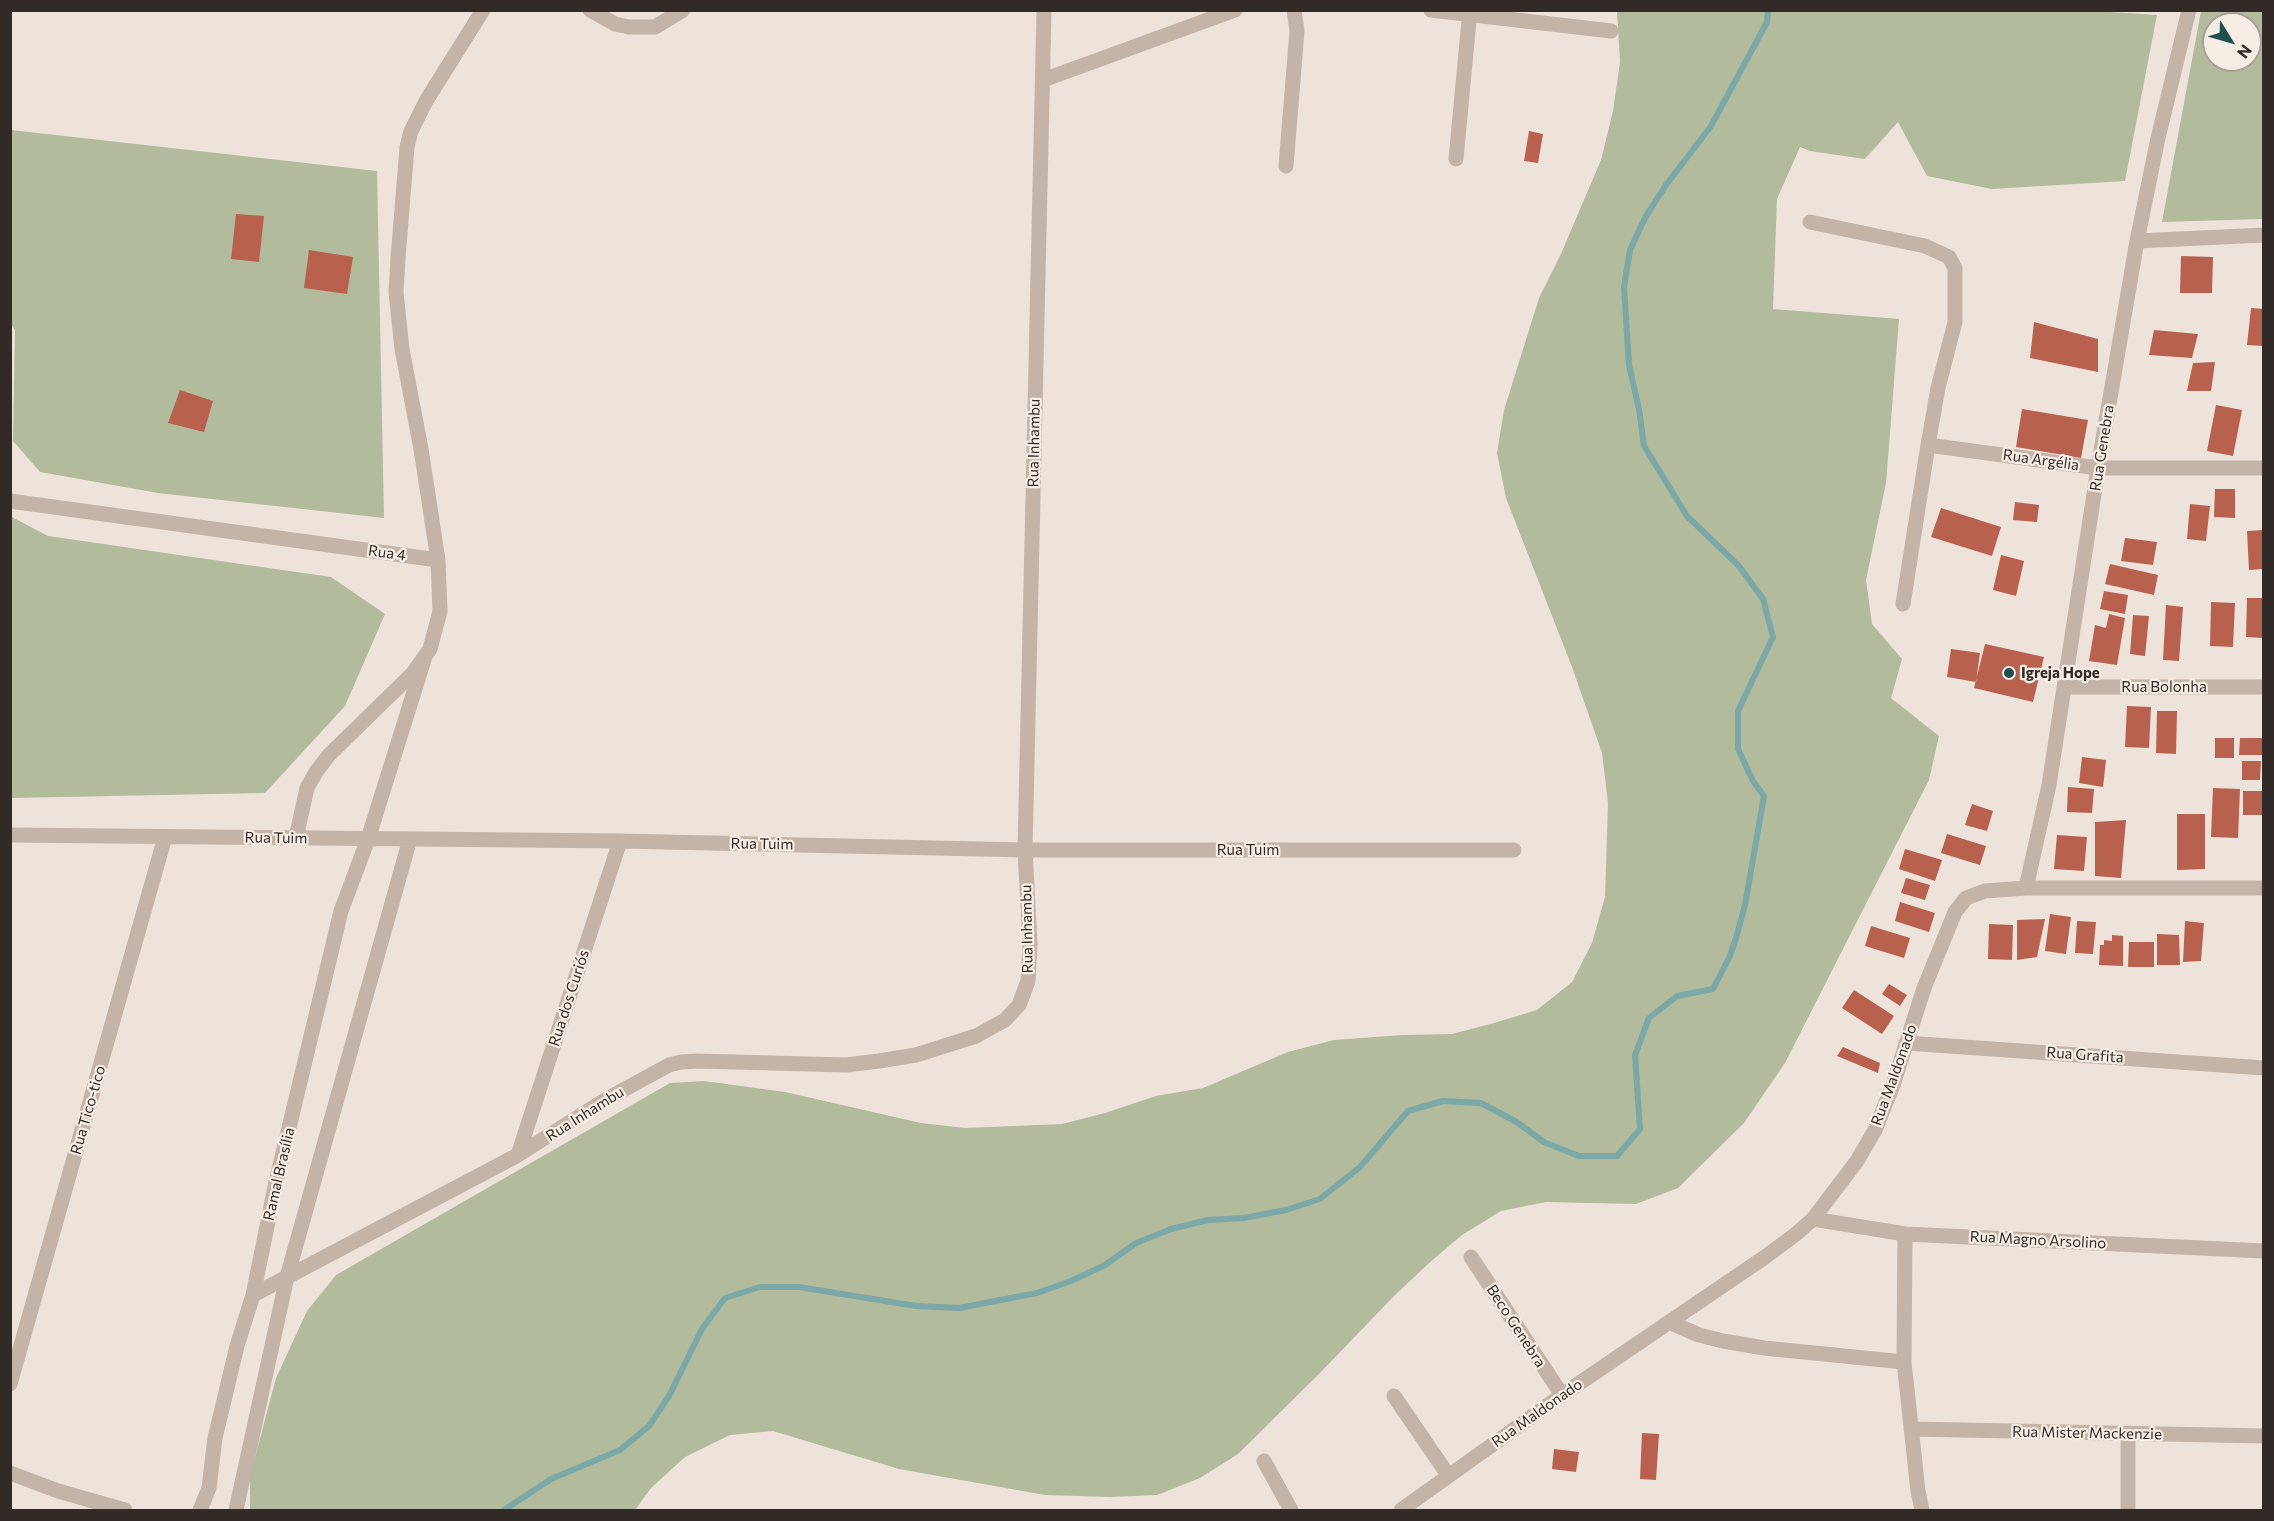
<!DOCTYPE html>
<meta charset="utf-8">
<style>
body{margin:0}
#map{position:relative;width:2274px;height:1521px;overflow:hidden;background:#eee3da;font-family:Commissioner,sans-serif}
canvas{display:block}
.frame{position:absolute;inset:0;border:12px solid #322a27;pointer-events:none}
.north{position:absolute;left:2202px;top:12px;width:60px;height:60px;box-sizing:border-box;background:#f6eee5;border:2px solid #a8a099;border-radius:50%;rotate:127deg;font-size:16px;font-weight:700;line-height:24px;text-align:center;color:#322a27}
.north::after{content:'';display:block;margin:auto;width:21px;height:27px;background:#214e4f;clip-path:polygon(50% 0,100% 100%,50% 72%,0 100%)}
</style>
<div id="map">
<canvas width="2274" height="1521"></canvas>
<div class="frame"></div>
<div class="north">N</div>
</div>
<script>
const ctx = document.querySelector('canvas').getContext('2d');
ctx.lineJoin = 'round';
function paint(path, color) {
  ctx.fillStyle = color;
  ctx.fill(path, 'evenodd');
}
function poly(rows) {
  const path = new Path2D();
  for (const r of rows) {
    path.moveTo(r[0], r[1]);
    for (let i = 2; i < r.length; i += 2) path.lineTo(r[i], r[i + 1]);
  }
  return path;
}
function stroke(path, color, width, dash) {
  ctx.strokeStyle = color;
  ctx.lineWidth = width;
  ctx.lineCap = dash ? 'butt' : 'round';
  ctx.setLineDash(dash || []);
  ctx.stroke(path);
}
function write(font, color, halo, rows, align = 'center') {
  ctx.font = font + ' Commissioner,sans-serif';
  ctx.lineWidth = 4.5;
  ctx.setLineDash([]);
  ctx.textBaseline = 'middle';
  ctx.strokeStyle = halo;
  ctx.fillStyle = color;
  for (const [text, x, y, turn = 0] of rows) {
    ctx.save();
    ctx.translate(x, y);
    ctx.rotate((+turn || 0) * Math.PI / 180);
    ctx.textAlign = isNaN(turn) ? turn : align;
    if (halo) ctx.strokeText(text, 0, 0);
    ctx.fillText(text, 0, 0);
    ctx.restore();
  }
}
paint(poly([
 [2080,10,2157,15,2125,181,1992,189,1927,176,1898,122,1865,159,1810,151,1800,147,1777,199,1773,309,1899,319,1886,483,1866,580,1872,624,1902,659,1891,698,1939,736,1929,780,1785,1063,1744,1123,1678,1188,1636,1204,1546,1202,1501,1211,1462,1235,1428,1264,1394,1296,1319,1374,1238,1454,1200,1478,1157,1495,1110,1497,1045,1495,899,1469,773,1431,730,1435,685,1457,651,1488,635,1510,250,1510,250,1476,276,1378,307,1311,336,1275,670,1083,704,1081,785,1092,921,1123,965,1128,1062,1124,1105,1113,1156,1096,1203,1088,1288,1052,1334,1040,1403,1035,1452,1034,1494,1023,1537,1010,1572,982,1592,943,1605,897,1608,803,1602,753,1572,667,1506,498,1497,453,1504,410,1539,298,1560,256,1601,160,1613,111,1620,62,1617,11],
 [2201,11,2263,11,2263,219,2162,222],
 [2214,24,2250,24,2250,60,2214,60],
 [11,130,377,171,384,518,158,493,40,472,13,441,15,330,11,324],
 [10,516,48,536,331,577,385,614,345,706,265,793,11,798]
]), '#b2bb9c');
stroke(poly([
 [504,1510,551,1479,620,1450,649,1426,669,1396,702,1329,725,1298,760,1287,799,1287,916,1306,959,1308,1037,1293,1071,1281,1105,1265,1136,1243,1171,1229,1208,1220,1244,1218,1286,1210,1320,1199,1360,1167,1408,1111,1443,1101,1481,1103,1515,1121,1544,1142,1579,1156,1617,1156,1640,1129,1635,1055,1649,1018,1677,996,1713,989,1730,956,1736,938,1745,905,1764,796,1753,781,1738,749,1738,711,1773,637,1763,599,1739,566,1687,516,1644,446,1639,409,1629,365,1624,287,1630,250,1646,216,1666,185,1711,126,1767,22,1768,10]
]), '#7ca8a7', 6);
paint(poly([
 [1529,131,1543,134,1538,163,1524,161],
 [236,214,264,216,259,262,231,259],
 [309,250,353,257,347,294,304,288],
 [2181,256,2213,257,2212,293,2180,293],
 [2251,308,2264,309,2264,346,2247,345],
 [2034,322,2098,339,2098,372,2030,358],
 [2154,330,2198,334,2192,358,2149,355],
 [2215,362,2211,391,2187,391,2193,363],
 [180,390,213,401,204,432,168,423],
 [2216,405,2242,410,2233,456,2207,451],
 [2022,409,2088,420,2081,458,2016,447],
 [2215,489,2235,489,2235,518,2214,517],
 [2015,502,2039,505,2037,522,2013,520],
 [2190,504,2210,506,2206,541,2187,539],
 [1941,508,2001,527,1992,556,1931,537],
 [2264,530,2264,569,2249,570,2247,531],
 [2125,538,2157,542,2153,565,2121,561],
 [2001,555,2024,561,2016,596,1993,590],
 [2110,564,2158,575,2154,595,2105,584],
 [2104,591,2128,595,2125,614,2100,609],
 [2247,598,2263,598,2263,638,2246,637],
 [2211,602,2235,603,2233,647,2210,646],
 [2166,605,2183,607,2179,661,2163,660],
 [2109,614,2125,618,2117,665,2089,661,2095,625,2106,628],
 [2133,615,2149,616,2145,656,2130,654],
 [1985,644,2044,657,2033,702,1974,688],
 [1951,649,1980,653,1976,682,1947,677],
 [2127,706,2151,707,2149,748,2125,747],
 [2157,711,2177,711,2176,754,2156,753],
 [2215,738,2234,738,2234,758,2215,758],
 [2240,738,2264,738,2264,755,2239,755],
 [2082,757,2106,760,2103,787,2079,783],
 [2242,761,2261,761,2260,780,2242,780],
 [2068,787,2094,789,2092,813,2067,812],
 [2213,788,2240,789,2238,838,2211,837],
 [2243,791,2264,791,2264,815,2243,815],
 [1972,804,1993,811,1987,831,1965,825],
 [2177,814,2205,814,2205,869,2177,870],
 [2126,820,2121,878,2095,876,2095,822],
 [1947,834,1986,846,1980,865,1941,853],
 [2057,835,2087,837,2084,871,2054,869],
 [1905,849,1942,860,1935,881,1899,869],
 [1906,878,1930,885,1925,900,1901,893],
 [1900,902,1935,913,1929,932,1895,921],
 [2050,914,2071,917,2066,954,2045,951],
 [2045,919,2037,957,2017,960,2017,920],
 [2077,921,2096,922,2093,954,2075,953],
 [2185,921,2204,923,2201,961,2183,962],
 [1989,924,2013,925,2012,960,1988,959],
 [1871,926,1910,938,1904,958,1865,946],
 [2157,934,2179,935,2180,965,2157,965],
 [2112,935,2123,936,2123,966,2099,965,2100,945,2104,945,2104,940,2112,941],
 [2129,942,2154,942,2154,967,2128,967],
 [1889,984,1907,995,1900,1006,1882,994],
 [1854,990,1894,1016,1882,1034,1842,1008],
 [1843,1047,1880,1063,1878,1073,1837,1056],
 [1642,1433,1659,1434,1656,1480,1640,1479],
 [1554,1449,1579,1452,1576,1472,1552,1469]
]), '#b8614e');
stroke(poly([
 [590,10,615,24,629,27,655,27,683,10],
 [1431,10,1611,31],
 [1043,80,1235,10],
 [1456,159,1470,10],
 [1286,166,1297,31,1294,10],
 [1810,222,1925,246,1949,257,1955,268,1955,322,1938,388,1928,445,1903,604],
 [2137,241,2264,235],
 [1928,445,2098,468,2264,468],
 [10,501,438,560,440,611,430,649,413,673,329,755,316,772,307,788,296,838],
 [438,560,421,449,402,349,396,292,398,258,407,147,411,131,426,101,483,10],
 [2065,687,2264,687],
 [10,835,620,841,1025,850,1514,850],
 [2026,888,2049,785,2098,468,2137,241,2158,138,2189,10],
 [1906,1043,2264,1068],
 [518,1155,620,841],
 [1813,1219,1905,1234,2264,1251],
 [1905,1234,1904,1362,1918,1491,1922,1510],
 [1471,1257,1562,1395],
 [253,1295,518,1155,605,1100,669,1065,681,1062,697,1061,846,1065,879,1061,916,1055,976,1036,1005,1020,1019,1005,1028,981,1030,944,1025,850,1044,10],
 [1669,1322,1699,1335,1723,1341,1764,1348,1904,1362],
 [10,1384,165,837],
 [1394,1396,1448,1475],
 [1911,1429,2264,1436],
 [1264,1461,1291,1510],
 [10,1473,58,1491,125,1510],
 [200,1510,209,1488,215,1438,237,1346,253,1295,276,1182,341,911,368,839,424,660],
 [236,1510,287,1277,410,839],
 [1401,1510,1562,1395,1765,1257,1796,1234,1813,1219,1857,1161,1875,1130,1893,1085,1924,988,1955,912,1966,898,1985,891,2026,888,2264,888],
 [2128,1510,2128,1434]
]), '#c4b3a7', 15);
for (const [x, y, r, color] of [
 [2009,673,6,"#214e4f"]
]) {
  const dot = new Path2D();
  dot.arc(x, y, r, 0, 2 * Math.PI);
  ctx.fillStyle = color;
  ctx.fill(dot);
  stroke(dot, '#f6eee5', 2);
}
write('15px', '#322a27', '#f6eee5', [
 ["Rua Inhambu",1034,443,-89],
 ["Rua Genebra",2102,448,-81],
 ["Rua Argélia",2041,460,8],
 ["Rua 4",387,553,8],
 ["Rua Bolonha",2164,687],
 ["Rua Tuim",276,838,1],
 ["Rua Tuim",762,844,1],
 ["Rua Tuim",1248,850],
 ["Rua Inhambu",1027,929,-91],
 ["Rua dos Curiós",569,998,-72],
 ["Rua Grafita",2085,1055,4],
 ["Rua Maldonado",1894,1075,-70],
 ["Rua Tico-tico",88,1110,-74],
 ["Rua Inhambu",585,1114,-32],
 ["Ramal Brasília",279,1174,-77],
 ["Rua Magno Arsolino",2038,1240,3],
 ["Beco Genebra",1516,1326,57],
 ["Rua Maldonado",1537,1413,-35],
 ["Rua Mister Mackenzie",2087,1433,1]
]);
write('bold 15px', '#322a27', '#f6eee5', [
 ["Igreja Hope",2021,673]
], 'left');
</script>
